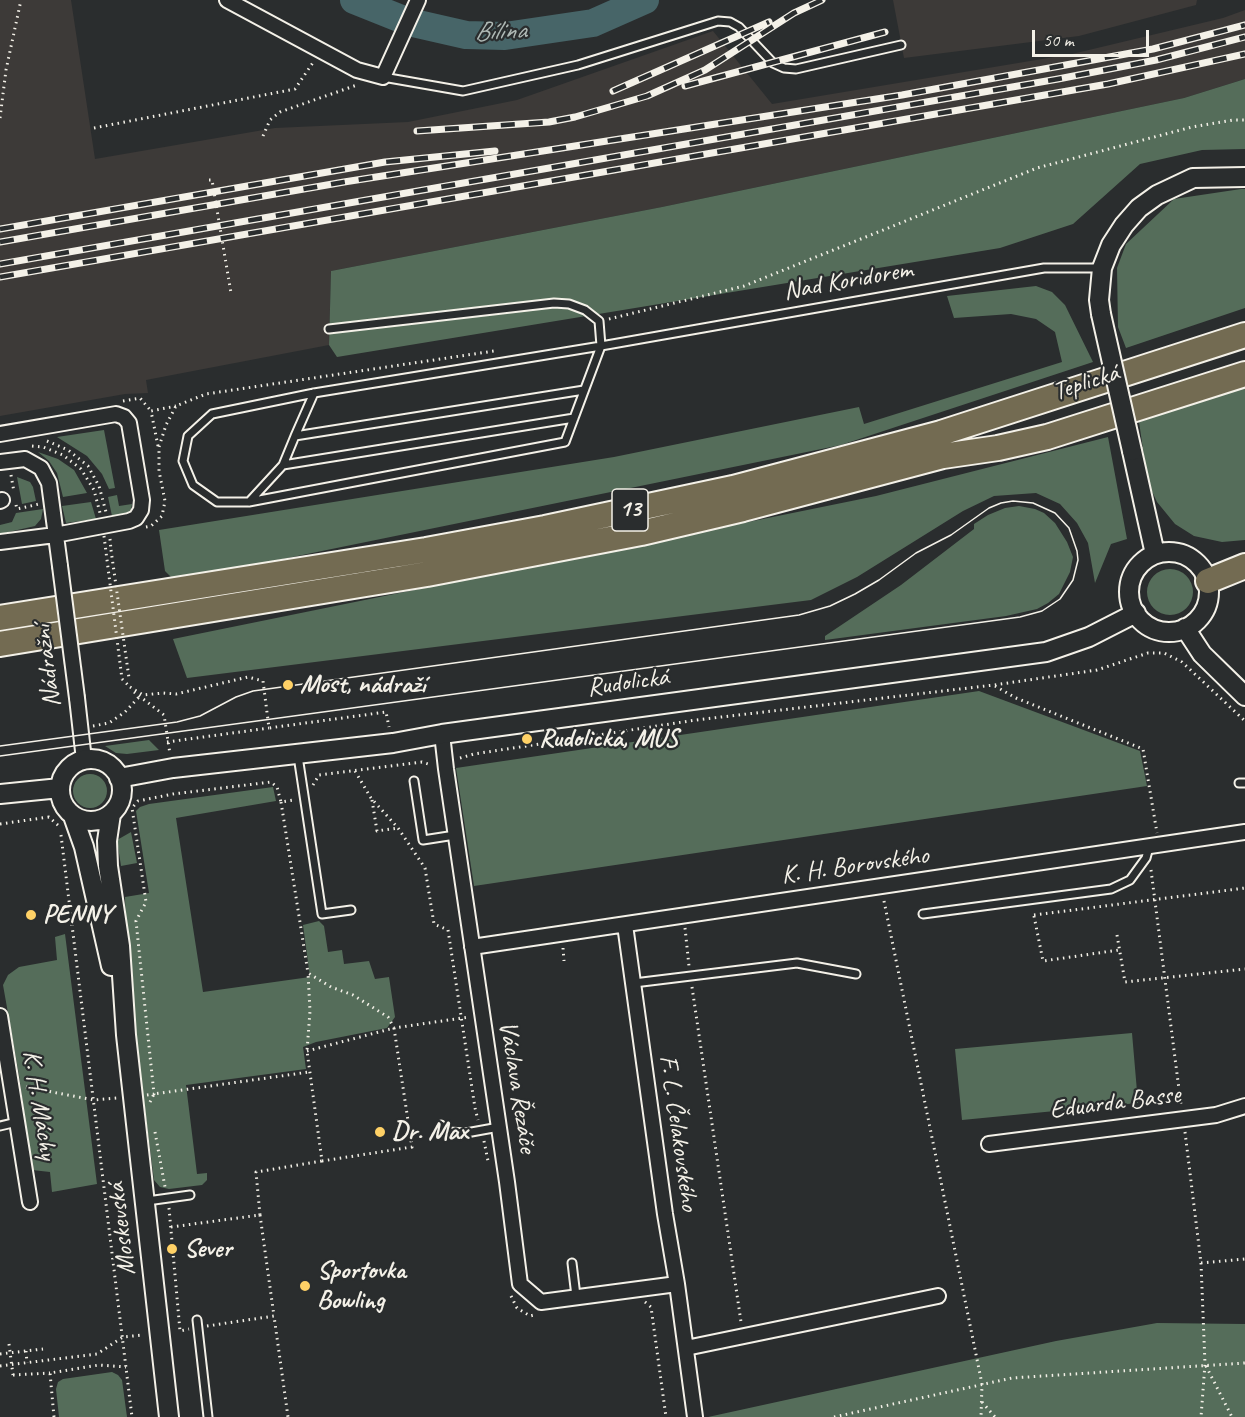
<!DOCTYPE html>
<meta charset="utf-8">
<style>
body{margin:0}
#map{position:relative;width:1245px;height:1417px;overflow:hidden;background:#2a2d2e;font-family:Caveat,sans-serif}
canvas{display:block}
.scale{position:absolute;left:1032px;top:30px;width:117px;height:27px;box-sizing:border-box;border:3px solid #f4f1e8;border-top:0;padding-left:8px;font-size:18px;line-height:21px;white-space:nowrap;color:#f4f1e8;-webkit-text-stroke:4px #2a2d2e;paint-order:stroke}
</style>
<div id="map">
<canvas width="1245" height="1417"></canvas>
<div class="scale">50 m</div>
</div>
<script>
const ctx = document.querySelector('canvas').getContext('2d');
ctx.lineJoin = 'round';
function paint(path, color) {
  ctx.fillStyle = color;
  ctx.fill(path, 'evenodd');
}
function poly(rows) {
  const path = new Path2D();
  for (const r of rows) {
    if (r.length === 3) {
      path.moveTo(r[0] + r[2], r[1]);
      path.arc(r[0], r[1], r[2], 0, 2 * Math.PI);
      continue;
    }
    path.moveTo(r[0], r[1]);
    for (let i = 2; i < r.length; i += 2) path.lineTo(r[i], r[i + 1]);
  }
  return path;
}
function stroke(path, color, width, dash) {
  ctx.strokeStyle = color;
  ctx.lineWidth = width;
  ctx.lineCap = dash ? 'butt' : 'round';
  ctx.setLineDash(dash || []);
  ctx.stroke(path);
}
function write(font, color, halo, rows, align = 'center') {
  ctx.font = font + ' Caveat,sans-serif';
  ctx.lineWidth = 4.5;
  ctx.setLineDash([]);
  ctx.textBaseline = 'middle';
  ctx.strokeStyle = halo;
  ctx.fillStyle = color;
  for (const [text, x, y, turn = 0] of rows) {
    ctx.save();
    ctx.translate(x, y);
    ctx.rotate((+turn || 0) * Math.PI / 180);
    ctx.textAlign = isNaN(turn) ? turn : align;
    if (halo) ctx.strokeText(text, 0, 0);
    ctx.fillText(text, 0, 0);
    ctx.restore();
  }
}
paint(poly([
 [0,0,71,0,95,159,275,128,408,122,517,100,713,31,772,104,1072,54,1223,18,1245,10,1245,79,1184,98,662,207,331,271,329,345,146,380,148,393,125,394,0,416],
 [893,0,1197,0,1196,5,1079,36,904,58]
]), '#3d3a38');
paint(poly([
 [1245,79,1245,149,1202,150,1140,164,1073,224,1000,248,337,357,329,345,331,271,662,207,1184,98],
 [1241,189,1245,189,1245,308,1126,348,1118,327,1117,268,1126,244,1174,199],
 [1036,286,1052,292,1065,305,1093,362,841,445,175,581,165,571,159,530,614,457,859,407,864,424,1062,362,1055,332,1036,319,1011,314,954,318,947,296],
 [1245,383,1245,540,1222,542,1194,536,1175,524,1157,502,1148,483,1138,415],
 [104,430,115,488,109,489,102,474,87,456,57,437],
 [1108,437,1127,539,1111,544,1095,583,1088,543,1077,523,1060,504,1036,493,994,496,963,511,857,577,811,600,187,678,173,639,876,496],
 [38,452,58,459,74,470,87,493,63,497,57,473,49,461],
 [17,477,30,482,33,487,36,501,22,504],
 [117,495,119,506,132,504,131,510,126,514,112,516,108,497],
 [91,502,96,519,66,523,62,506],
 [1019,506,1035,509,1044,513,1055,523,1067,542,1073,557,1070,572,1059,594,1048,603,1037,609,1006,616,825,640,825,636,901,585,974,529,974,524,988,515,1005,508],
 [43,509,41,519,35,526,0,534,0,525,12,522,16,513],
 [1170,592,23],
 [979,691,1140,751,1147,786,474,886,456,768],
 [149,740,159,750,127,754,116,753,105,746],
 [90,791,17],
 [273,787,276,801,176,818,203,992,310,977,303,925,319,921,324,926,328,952,342,950,344,964,369,961,375,979,389,977,395,1017,387,1028,316,1042,303,1047,306,1069,186,1085,197,1174,207,1173,207,1180,202,1185,169,1189,160,1187,154,1180,127,970,125,897,149,893,136,811,140,807,149,804],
 [131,832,137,863,121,866,117,840],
 [65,934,97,1184,52,1192,50,1172,32,1170,19,1075,3,985,8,975,19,967,57,960,55,937],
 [1132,1033,1138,1103,962,1120,955,1049],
 [1157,1323,1245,1324,1245,1417,708,1417,1056,1341],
 [112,1372,118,1375,122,1380,127,1417,59,1417,56,1389,58,1382,63,1379]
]), '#556d5a');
stroke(poly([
 [354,0,409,22,466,35,505,36,593,23,645,0]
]), '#476568', 28);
const lane = poly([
 [383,77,463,91,578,65,718,21,730,22,739,27,773,63,784,68,796,69,901,45],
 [329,329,554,303,569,304,585,310,599,321,601,346,565,442,249,502,217,502,193,485,183,461,188,436,212,414,314,393,601,346,1044,268,1100,268],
 [295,436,314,393],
 [283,465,295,436,584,390],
 [249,502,283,465,574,418],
 [298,756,322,914,351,910],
 [414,781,423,840,455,835],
 [1239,783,1245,783],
 [923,914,1111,889,1130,880,1146,858,1149,847],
 [634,983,797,963,856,974],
 [441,1125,442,1129,449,1132,466,1133,499,1127],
 [0,1126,17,1122],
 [147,1201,190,1195],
 [572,1263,576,1296],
 [197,1320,208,1417]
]);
const street = poly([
 [227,0,357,70,383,77,418,0],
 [0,434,116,414,124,417,129,423,142,500,141,510,136,518,129,521,55,535,0,542],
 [0,462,25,459,41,468,49,483,60,566],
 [0,501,2,500],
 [77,698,84,760],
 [442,734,446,769,507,1182,520,1284,541,1302,677,1284],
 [625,925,665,1214,677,1284,695,1417],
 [472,947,1245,832],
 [0,1016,30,1202],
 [989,1144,1216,1115,1245,1106],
 [686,1348,938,1296]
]);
const secondary = poly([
 [1101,314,1099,300,1102,268,1111,245,1124,225,1139,208,1157,195,1193,178,1245,177],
 [1132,451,1155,554],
 [1169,592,40],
 [1185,628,1202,654,1245,696],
 [91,790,31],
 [119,778,173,768,393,743,442,734,1046,652,1089,637,1136,613],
 [0,794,60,788],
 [111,814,107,841,108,866,120,946,126,1035,169,1417],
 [73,816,84,847,111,966]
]);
const highway = poly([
 [1208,581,1245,566],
 [0,618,426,550,545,528,733,488,941,433,1245,335],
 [0,644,427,574,641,533,743,509,943,456,998,448,1047,437,1245,374]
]);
stroke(lane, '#f4f1e8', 11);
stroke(street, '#f4f1e8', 18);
stroke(secondary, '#f4f1e8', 22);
stroke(highway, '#f4f1e8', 28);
stroke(poly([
 [0,118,6,70,21,0],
 [94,128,295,89,314,61],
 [263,136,270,120,280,112,357,85],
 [209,180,212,180,231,293,230,293],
 [609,319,744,286,1037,168,1192,127,1233,120,1245,120],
 [123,401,140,398,151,411],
 [47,441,68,450,88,466,99,486,106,512],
 [32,446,43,447,63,455,81,469,94,490,100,513],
 [158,446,151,411,176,406],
 [11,475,14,492],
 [16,505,17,509,39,504],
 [146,527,151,526,162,516,165,501,159,471,159,447,166,425,176,406,206,394,494,351],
 [110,539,111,550],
 [122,679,130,687],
 [995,686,1016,698,1143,749,1157,833],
 [130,687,143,695,163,693,176,694,248,677,263,681,269,728,386,712,389,727],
 [134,692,164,715,170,754],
 [93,726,109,723,125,712,139,697],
 [167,742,269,728],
 [460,758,474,754,696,720,994,685,1097,670,1148,653,1164,653,1182,662,1245,721],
 [355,771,371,798,398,828,425,868,434,924,448,930,475,1108,478,1120],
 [313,785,319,775,422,762,431,765],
 [372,800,377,831,398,828],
 [281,802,308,973],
 [0,824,49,817,59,826],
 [61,835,132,1417],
 [1151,870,1181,1105],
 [884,901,982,1384,981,1417],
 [1034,915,1245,888],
 [1034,916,1043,961,1119,950],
 [685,928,689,966],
 [1117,935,1125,982,1245,969],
 [563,948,564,961],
 [692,987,741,1322],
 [307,1051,394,1028,412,1147,322,1161,307,1051,310,1011,308,973,331,987,353,995,388,1017,394,1028,469,1017],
 [26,1087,94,1100,117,1098],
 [147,1095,154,1094,136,921,146,902,132,808,138,801,173,794,271,782,277,787,281,802,293,800],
 [150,1102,154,1094,309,1072],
 [155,1132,165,1187],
 [1185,1132,1201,1263,1205,1364,1201,1417],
 [484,1141,488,1161],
 [169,1208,180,1331,189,1329],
 [260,1215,274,1316],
 [171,1227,260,1215,256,1172,322,1161],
 [1201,1263,1245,1259],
 [511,1296,517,1308,530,1316,534,1315],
 [645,1302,651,1307,666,1417],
 [207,1326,274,1316,288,1417],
 [26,1351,27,1363],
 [0,1354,43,1349],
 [0,1366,97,1354,123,1337,143,1335],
 [1206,1366,1232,1417],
 [13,1375,50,1373],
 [982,1402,995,1417],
 [54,1417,50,1373,99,1365,126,1367],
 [834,1417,1012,1378,1245,1363]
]), '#f4f1e8', 3, [1.5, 4.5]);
stroke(lane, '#2a2d2e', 7);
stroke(street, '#2a2d2e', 14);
stroke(secondary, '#2a2d2e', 18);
stroke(highway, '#736b52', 24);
stroke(poly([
 [0,746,177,722,200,716,236,697,253,691,799,615,830,606,855,594,879,580,916,553,951,535,989,508,1001,503,1013,501,1033,503,1055,513,1069,528,1077,551,1078,560,1073,580,1060,599,1042,611,1020,617,0,756]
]), '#f4f1e8', 1.5);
const rail = poly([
 [685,86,885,32],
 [613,91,769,22],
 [417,131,549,122,575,117,647,96,705,70,794,13,822,0],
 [0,229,385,162,495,151],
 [0,242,344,182,902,95,1153,49,1245,25],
 [0,264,1058,79,1156,60,1245,37],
 [0,277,1108,84,1245,54]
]);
stroke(rail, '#f4f1e8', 7);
stroke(rail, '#2a2d2e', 4.5, [14]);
const streetBridge = poly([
 [60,566,77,698]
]);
const secondaryBridge = poly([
 [1101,314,1132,451]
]);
stroke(streetBridge, '#f4f1e8', 18, []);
stroke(secondaryBridge, '#f4f1e8', 22, []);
stroke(poly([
 [104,536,122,679],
 [111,550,129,678],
 [9,1344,13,1375]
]), '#f4f1e8', 3, [1.5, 4.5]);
stroke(streetBridge, '#2a2d2e', 14);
stroke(secondaryBridge, '#2a2d2e', 18);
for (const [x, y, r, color] of [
 [288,685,6,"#ffd166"],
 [527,739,6,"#ffd166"],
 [31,915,6,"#ffd166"],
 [380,1132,6,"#ffd166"],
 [172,1249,6,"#ffd166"],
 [305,1286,6,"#ffd166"]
]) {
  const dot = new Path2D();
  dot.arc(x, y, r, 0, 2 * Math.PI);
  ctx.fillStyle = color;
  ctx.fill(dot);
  stroke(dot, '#2a2d2e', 2);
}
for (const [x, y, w] of [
 [630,510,36]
]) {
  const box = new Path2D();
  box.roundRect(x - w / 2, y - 21, w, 42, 4.5);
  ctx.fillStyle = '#2a2d2e';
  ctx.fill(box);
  stroke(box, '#f4f1e8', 1.5);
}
write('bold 24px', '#f4f1e8', null, [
 ["13",630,510]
]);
write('26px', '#f4f1e8', '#2a2d2e', [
 ["Nad Koridorem",848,281,-10],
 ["Teplická",1086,383,-18],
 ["Nádražní",48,666,-97],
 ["Rudolická",628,683,-8],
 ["K. H. Borovského",855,866,-8],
 ["Václava Řezáče",517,1087,81],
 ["Eduarda Basse",1115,1103,-7],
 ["K. H. Máchy",39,1105,81],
 ["F. L. Čelakovského",678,1133,82],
 ["Moskevská",122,1229,-97]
]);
write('bold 26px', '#f4f1e8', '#2a2d2e', [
 ["Most, nádraží",300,685],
 ["Rudolická, MUS",539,739],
 ["PENNY",43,915],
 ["Dr. Max",392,1132],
 ["Sever",184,1249],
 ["Sportovka",317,1271],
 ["Bowling",317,1301]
], 'left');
write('italic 27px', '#afb9b5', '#2a2d2e', [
 ["Bílina",500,32,-2]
]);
</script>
